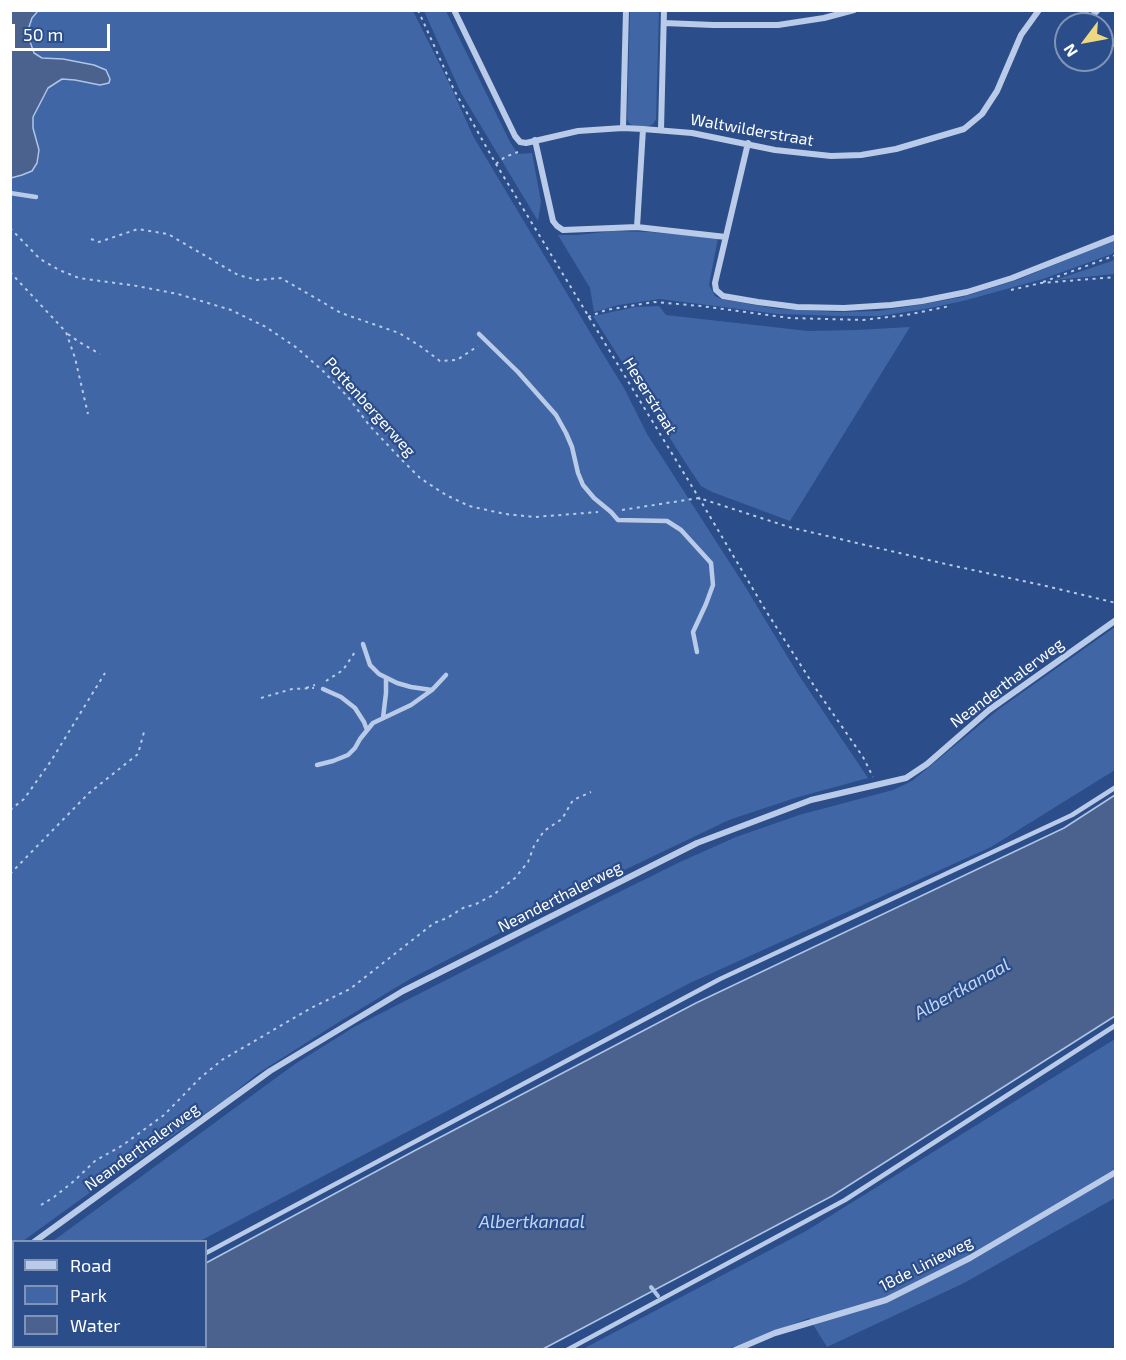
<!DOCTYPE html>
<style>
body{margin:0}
#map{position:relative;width:1126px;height:1360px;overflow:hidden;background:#2b4d89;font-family:"Exo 2",sans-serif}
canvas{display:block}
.frame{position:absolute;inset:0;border:12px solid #fff;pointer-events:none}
.legend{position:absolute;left:12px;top:1240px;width:195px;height:108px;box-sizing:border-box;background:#2b4d89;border:2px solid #8094b8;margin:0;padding:8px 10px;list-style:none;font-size:18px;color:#fff}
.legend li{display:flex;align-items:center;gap:12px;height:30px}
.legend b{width:30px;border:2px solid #8094b8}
.north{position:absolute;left:1054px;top:12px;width:60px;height:60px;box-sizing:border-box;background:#2b4d89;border:2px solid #8094b8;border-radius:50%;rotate:238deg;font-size:16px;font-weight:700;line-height:24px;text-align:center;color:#fff}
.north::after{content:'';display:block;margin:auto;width:21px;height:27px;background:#eed781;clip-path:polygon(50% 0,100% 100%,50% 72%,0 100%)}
.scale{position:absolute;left:12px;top:24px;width:98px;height:27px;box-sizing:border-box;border:3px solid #fff;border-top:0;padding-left:8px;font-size:18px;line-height:21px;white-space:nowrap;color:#fff;-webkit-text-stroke:4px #2b4d89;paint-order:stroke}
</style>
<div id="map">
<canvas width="1126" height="1360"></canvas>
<div class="frame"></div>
<ul class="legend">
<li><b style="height:8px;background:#b9cbe8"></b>Road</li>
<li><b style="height:16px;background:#4066a5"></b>Park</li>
<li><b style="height:16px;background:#4a628d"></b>Water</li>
</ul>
<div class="north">N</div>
<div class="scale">50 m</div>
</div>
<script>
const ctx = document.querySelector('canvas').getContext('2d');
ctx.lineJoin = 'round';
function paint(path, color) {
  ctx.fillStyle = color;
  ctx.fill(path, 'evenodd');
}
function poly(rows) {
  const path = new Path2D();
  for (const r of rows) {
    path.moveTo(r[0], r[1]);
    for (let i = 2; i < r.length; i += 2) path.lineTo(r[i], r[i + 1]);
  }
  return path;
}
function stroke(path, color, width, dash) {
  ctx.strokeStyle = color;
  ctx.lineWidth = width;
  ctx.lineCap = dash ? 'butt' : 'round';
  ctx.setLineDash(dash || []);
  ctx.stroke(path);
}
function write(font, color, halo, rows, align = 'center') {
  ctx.font = font + ' "Exo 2",sans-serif';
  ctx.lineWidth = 4.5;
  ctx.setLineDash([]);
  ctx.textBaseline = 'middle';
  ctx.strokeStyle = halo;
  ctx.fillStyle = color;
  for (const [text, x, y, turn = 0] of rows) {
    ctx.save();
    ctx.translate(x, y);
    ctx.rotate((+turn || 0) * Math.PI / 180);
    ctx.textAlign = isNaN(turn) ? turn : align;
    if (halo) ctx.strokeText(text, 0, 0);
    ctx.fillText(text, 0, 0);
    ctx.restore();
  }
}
paint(poly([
 [11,11,413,11,452,89,473,136,600,349,624,388,647,434,746,588,798,674,868,778,795,798,729,820,591,886,410,979,339,1022,257,1074,226,1099,88,1194,23,1241,14,1242,13,1248,11,1250],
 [424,11,446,11,510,142,518,154,532,153,541,202,538,221,461,93],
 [630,11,659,11,656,119,653,124,649,126,633,126,629,123,627,119],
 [613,231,650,232,718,238,709,285,715,296,721,299,778,309,838,312,879,311,924,304,962,297,1017,280,1115,240,1116,251,1112,254,1043,279,963,301,925,309,880,316,838,316,778,314,660,299,619,305,594,312,590,288,558,235,577,235],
 [1115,258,1115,274,1055,280,1112,261],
 [659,306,666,315,808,331,856,330,910,327,790,521,712,492,701,486,685,462,593,316,635,307],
 [1115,627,1115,770,991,847,690,983,200,1241,53,1241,295,1064,354,1027,599,902,680,862,736,837,799,815,893,790,912,781,999,709],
 [1115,1039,1115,1198,964,1283,827,1347,809,1318,728,1349,581,1350,806,1231]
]), '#4066a5');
const water = poly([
 [11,10,38,11,32,18,27,33,34,53,42,58,63,59,94,65,106,70,110,79,109,83,100,85,75,80,62,79,48,88,33,117,33,128,39,150,37,163,32,171,22,175,11,178,11,10],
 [1115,795,1115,1016,832,1196,543,1349,43,1349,49,1346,206,1346,206,1263,414,1151,696,1003,1064,828,1115,795]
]);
paint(water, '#4a628d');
stroke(water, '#aec5e8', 1.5);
stroke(poly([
 [651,1287,658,1296]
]), '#aec5e8', 4);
stroke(poly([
 [418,10,454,90,496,164,699,498,766,611,818,692,863,757,873,777],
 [496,164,505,157,518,152],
 [10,228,40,259,59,270,79,278,137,286,178,294,231,310,266,327,297,348,323,371,348,397,369,425,400,458,420,478,446,495,469,506,505,514,535,517,598,512],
 [91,239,99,242,138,229,168,234,238,275,257,280,281,278,341,313,399,333,420,346,440,361,457,360,478,346],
 [10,272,66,332,75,358,88,414],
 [1043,282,1116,255],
 [1011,290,1041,283,1116,277],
 [588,317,606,310,654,302,701,306,790,318,863,320,906,315,950,306],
 [68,334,79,342,100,354],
 [622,510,699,498,789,527,950,565,1046,586,1116,603],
 [326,681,343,670,355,652],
 [306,688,315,685],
 [261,698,292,689,314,688],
 [10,810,24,799,51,761,105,673],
 [10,874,89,793,138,754,144,732],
 [41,1205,54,1197,74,1181,95,1161,123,1145,164,1115,200,1078,222,1060,311,1008,350,989,434,923,447,918,463,908,476,904,493,895,515,878,528,862,534,846,544,831,562,819,573,800,591,792]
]), '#b9cbe8', 2, [3, 4.5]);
stroke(poly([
 [10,193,36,197],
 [479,334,518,372,556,415,566,433,572,447,578,473,583,485,594,498,611,512,618,520,667,521,681,530,711,563,713,585,706,604,693,632,697,652],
 [363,644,370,665,379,674,397,683,411,687,432,690],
 [323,689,341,697,355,708,364,722,367,730],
 [383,718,386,693,386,678],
 [317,765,333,761,348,755,355,748,360,739,373,723,411,705,432,690,446,675],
 [206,1253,720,979,1072,815,1116,787],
 [24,1350,30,1346],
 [567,1350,845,1200,1116,1025]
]), '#b9cbe8', 4.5);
stroke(poly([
 [454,10,515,136,520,142,526,143,578,131,623,128,643,129,692,133,775,150,831,156,861,155,896,149,964,129,982,114,997,91,1021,35,1039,10],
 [1082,10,1096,24],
 [1090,18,1098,10],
 [664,23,713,25,778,25,824,18,854,10],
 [1102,31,1116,45],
 [623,128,626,10],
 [661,130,664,10],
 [535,140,553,221,557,226,563,230,637,227,726,237],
 [748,143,715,283,716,290,723,296,758,302,797,307,844,308,891,305,922,301,967,292,1012,278,1116,237],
 [637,227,643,129],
 [34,1242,270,1071,403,991,697,843,811,800,906,778,927,764,989,710,1116,620],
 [10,1259,14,1256],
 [735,1350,775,1333,886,1300,970,1258,1116,1172]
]), '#b9cbe8', 6);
write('16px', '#fff', '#2b4d89', [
 ["Waltwilderstraat",752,130,10],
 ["Heserstraat",650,396,58],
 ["Pottenbergerweg",370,407,48],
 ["Neanderthalerweg",1007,683,-37],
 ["Neanderthalerweg",560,897,-27],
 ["Neanderthalerweg",142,1147,-36],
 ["18de Linieweg",926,1264,-27]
]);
write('italic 18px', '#c4d5f0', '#2b4d89', [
 ["Albertkanaal",962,989,-29],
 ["Albertkanaal",532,1222]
]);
</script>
